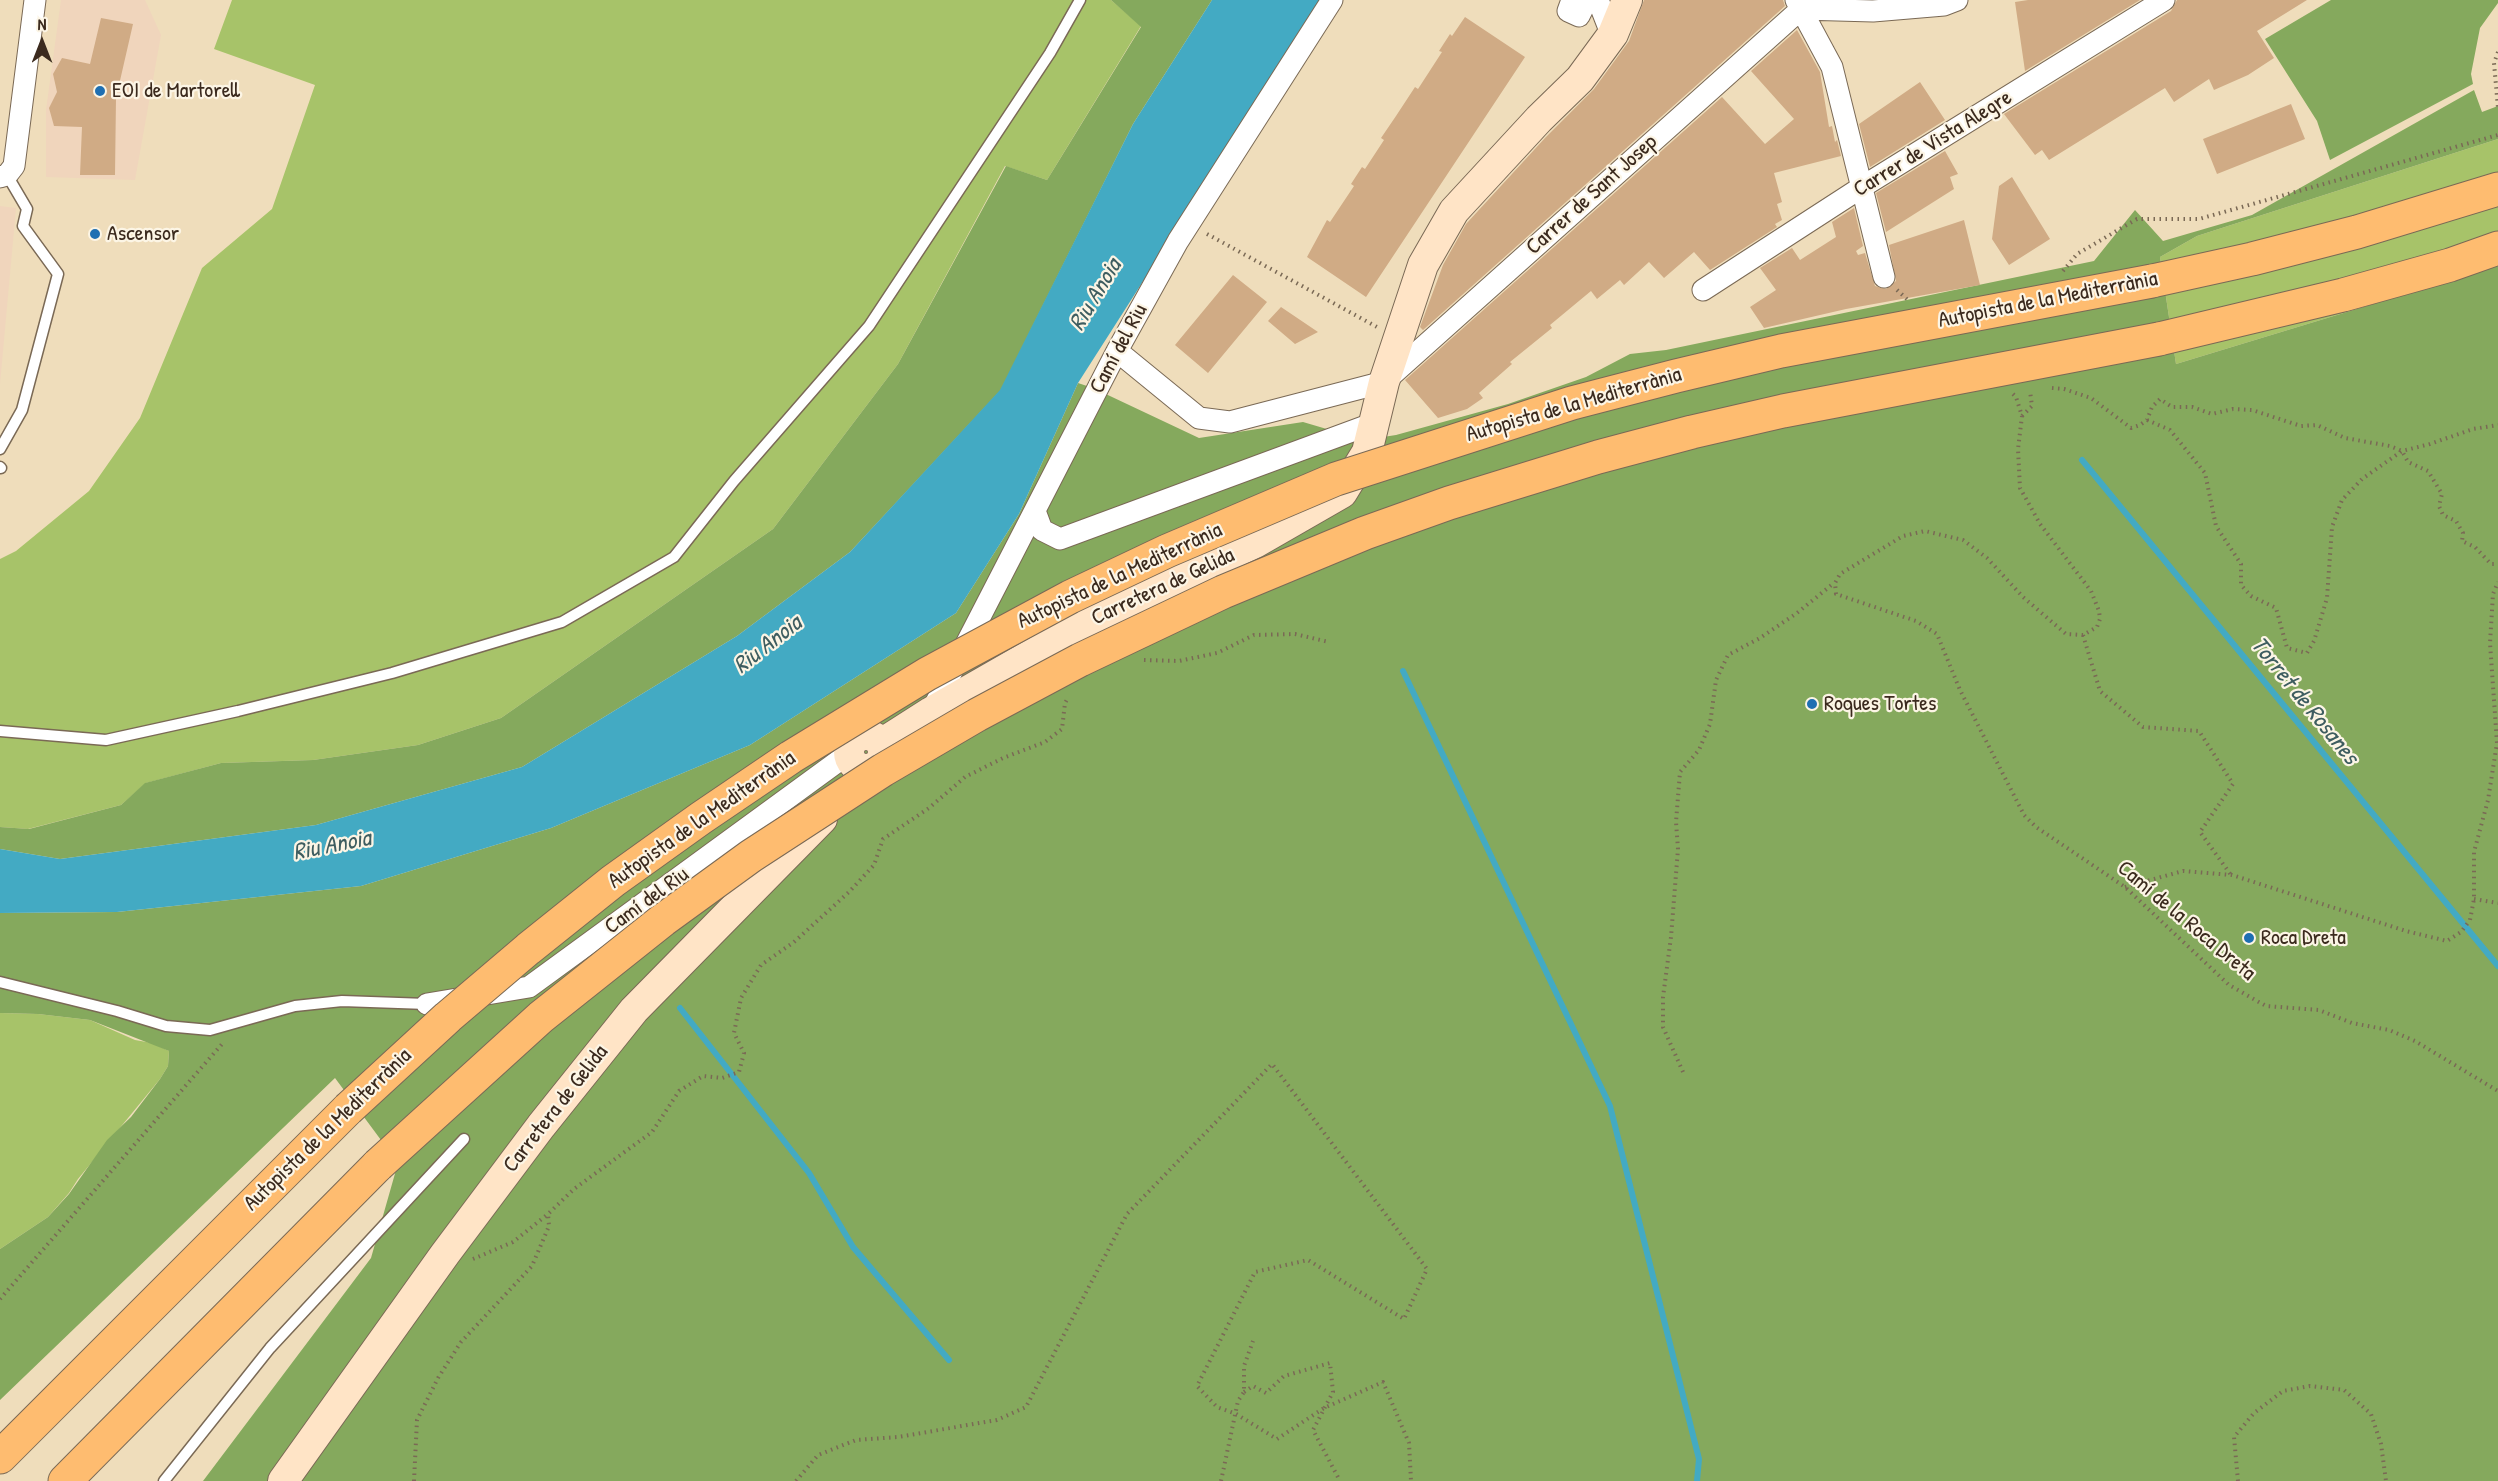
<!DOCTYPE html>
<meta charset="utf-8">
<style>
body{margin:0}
#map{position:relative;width:2498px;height:1481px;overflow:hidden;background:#efddbb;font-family:"Patrick Hand",sans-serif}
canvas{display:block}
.north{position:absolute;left:12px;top:12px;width:60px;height:60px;-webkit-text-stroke:4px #fcf5e5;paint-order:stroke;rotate:0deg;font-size:16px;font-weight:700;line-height:24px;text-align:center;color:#3b2a1e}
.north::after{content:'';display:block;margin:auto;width:21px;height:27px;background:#3b2a1e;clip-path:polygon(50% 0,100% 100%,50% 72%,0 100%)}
</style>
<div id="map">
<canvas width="2498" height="1481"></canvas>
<div class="north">N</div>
</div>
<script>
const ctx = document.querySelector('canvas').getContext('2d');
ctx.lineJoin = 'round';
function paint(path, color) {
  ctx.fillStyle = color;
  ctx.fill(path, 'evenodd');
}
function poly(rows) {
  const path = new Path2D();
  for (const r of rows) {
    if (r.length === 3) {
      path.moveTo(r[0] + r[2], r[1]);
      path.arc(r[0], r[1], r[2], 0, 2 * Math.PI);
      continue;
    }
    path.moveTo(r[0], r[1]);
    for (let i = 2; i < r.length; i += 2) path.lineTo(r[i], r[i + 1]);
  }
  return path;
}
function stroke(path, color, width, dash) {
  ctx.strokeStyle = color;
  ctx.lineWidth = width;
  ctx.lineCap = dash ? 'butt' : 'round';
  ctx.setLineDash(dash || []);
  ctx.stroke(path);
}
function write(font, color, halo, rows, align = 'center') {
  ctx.font = font + ' "Patrick Hand",sans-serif';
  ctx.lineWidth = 4.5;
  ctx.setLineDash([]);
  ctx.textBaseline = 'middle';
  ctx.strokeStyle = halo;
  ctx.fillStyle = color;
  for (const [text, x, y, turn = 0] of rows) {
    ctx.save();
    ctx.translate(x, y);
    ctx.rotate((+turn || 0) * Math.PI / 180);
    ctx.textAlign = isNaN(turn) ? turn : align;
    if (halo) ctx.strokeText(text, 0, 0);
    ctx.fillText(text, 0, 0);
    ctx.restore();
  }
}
paint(poly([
 [61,0,145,0,161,35,135,180,46,177,46,110],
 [0,206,16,208,0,384]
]), '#f0d5bc');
paint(poly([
 [232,0,1111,0,1141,26,1047,180,1005,166,898,364,773,529,501,718,418,745,313,760,221,763,146,783,121,805,28,829,0,827,0,559,16,551,89,491,140,418,202,268,272,209,315,85,214,49],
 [2498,139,2498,266,2176,364,2160,257,2197,236],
 [0,1013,38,1014,90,1020,135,1040,152,1043,169,1051,168,1066,160,1079,78,1179,69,1193,48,1217,0,1249]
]), '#a7c369');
paint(poly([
 [1111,0,1212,0,1133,124,1001,390,850,552,737,636,522,767,316,825,60,859,0,849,0,827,29,829,121,805,145,783,221,763,313,760,418,745,501,718,773,529,898,364,1006,166,1047,180,1141,27],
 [2331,0,2498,0,2498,3,2480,28,2471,74,2473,84,2330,160,2317,121,2265,39],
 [2474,90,2482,112,2498,106,2498,139,2197,236,2160,257,2176,364,2498,266,2498,1481,203,1481,371,1258,398,1163,335,1078,0,1400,0,1249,48,1217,69,1194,107,1140,131,1117,160,1079,168,1066,169,1051,90,1020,38,1014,0,1013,0,913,117,912,361,886,551,828,750,745,956,613,1019,514,1078,383,1093,388,1199,438,1303,422,1364,440,1396,435,1508,404,1586,377,1630,354,1666,350,2094,261,2135,210,2163,241,2252,215]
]), '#85a95d');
paint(poly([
 [1212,0,1323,0,1078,383,1019,514,956,613,750,745,551,828,361,886,117,912,0,913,0,849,60,859,316,825,522,767,737,636,850,552,1000,390,1133,124]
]), '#43aac3');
stroke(poly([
 [2082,460,2498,966],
 [1403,671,1610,1106,1699,1459,1697,1481],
 [680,1008,809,1173,853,1247,949,1360]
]), '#43aac3', 6);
paint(poly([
 [1644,0,1783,0,1785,6,1423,330,1420,327,1443,265,1466,224,1545,138,1594,89,1629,41],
 [2028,0,2140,0,2025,71,2015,2],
 [2177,0,2307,0,2257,31,2274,58,2248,75,2214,90,2209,79,2174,102,2165,88,2049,160,2042,150,2035,155,2004,114,2171,11],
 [1465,17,1525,57,1366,297,1307,257,1327,220,1330,222,1354,186,1351,184,1362,167,1365,169,1384,140,1381,138,1396,116,1415,87,1418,89,1442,52,1439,51,1450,34,1452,36],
 [101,18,133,24,116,98,115,175,80,175,82,127,54,126,49,108,57,92,53,74,62,58,90,64],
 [1797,30,1820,72,1829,127,1832,126,1835,142,1837,140,1841,156,1774,173,1782,202,1777,204,1782,220,1775,224,1777,227,1710,270,1694,252,1664,278,1649,262,1624,285,1620,280,1597,299,1591,291,1550,325,1552,328,1510,362,1512,364,1479,393,1483,398,1467,409,1438,418,1405,380,1722,97,1765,144,1794,119,1751,71],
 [1920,82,1945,120,1870,167,1859,124],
 [2291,104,2305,139,2217,174,2203,139],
 [1945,151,1958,174,1950,177,1954,189,1886,232,1876,193],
 [2012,177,2050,239,2009,265,1992,239,1999,186],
 [1854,208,1863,246,1856,251,1858,255,1865,253,1875,286,1886,289,1896,281,1889,245,1964,220,1980,285,1846,309,1764,328,1750,307,1776,290,1760,268,1792,248,1800,260,1836,237,1832,222],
 [1233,275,1267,302,1208,373,1175,345],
 [1281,307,1318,332,1295,344,1268,321]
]), '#d0ab85');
const lane = poly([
 [0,449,22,410,58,274,23,226,27,209,7,175],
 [0,467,1,468],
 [0,731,106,740,238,711,392,673,562,622,674,557,734,481,869,326,1050,53,1080,0],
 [0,982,117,1011,166,1026,210,1030,295,1006,342,1001,427,1004],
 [164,1481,270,1348,464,1139]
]);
const street = poly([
 [1572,0,1568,11,1579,16,1587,0],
 [1598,0,1612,36],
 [1796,0,1832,67,1884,277],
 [1801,9,1873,11,1944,5,1957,0],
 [0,177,7,175,14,166,35,0],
 [1703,290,1862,187,2164,0],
 [1117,351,1199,418,1230,422,1384,382,1801,9],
 [1035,511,1042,530,1060,539,1374,423],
 [931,712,1117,351,1178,241,1332,0],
 [427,1004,529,987,848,754]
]);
const secondary = poly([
 [866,752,17],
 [881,744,931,712,1088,622,1255,543,1342,493,1367,452,1384,382,1423,265,1454,211,1539,119,1580,79,1613,34,1627,0],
 [283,1481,445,1254,541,1126,634,1010,822,819]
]);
const highway = poly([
 [2152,281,2252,259,2357,232,2498,189],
 [2159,339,2343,295,2450,265,2498,248],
 [0,1457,348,1109],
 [65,1481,378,1165]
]);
stroke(lane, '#7a6955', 13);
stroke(street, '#7a6955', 23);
stroke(secondary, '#7a6955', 32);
stroke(highway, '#7a6955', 35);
stroke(poly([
 [2498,52,2494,63,2498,108],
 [1207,234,1377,327],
 [2063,271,2077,254,2137,219,2199,219,2498,135],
 [1897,290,1909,301],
 [2052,388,2064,389,2091,398,2131,428,2140,425,2147,420,2152,407,2160,399,2172,407,2192,407,2212,414,2233,409,2252,410,2301,426,2317,425,2345,438,2390,446,2402,451,2408,462,2428,471,2442,494,2439,506,2443,515,2456,521,2463,533,2462,541,2475,547,2491,564,2498,564],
 [2013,394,2016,397,2022,416,2018,449,2020,488,2040,524,2091,591,2099,611,2100,619,2097,627,2083,635,2066,634,2023,597,1987,558,1963,540,1925,531,1903,536,1840,574,1835,583,1836,594,1916,621,1937,634,1960,690,2024,815,2036,827,2125,887,2229,985,2266,1006,2319,1010,2352,1023,2389,1030,2415,1041,2498,1091],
 [2022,416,2032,406,2030,391],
 [2147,420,2170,430,2205,473,2216,526,2241,564,2241,585,2251,596,2276,608,2287,648,2307,653,2314,641,2327,598,2332,527,2342,500,2362,479,2402,451,2430,444,2473,429,2498,425],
 [2083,635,2100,691,2143,727,2199,731,2233,784,2200,832,2231,875],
 [1144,660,1179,661,1217,653,1254,635,1295,634,1329,642],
 [2125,887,2183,871,2232,875,2406,931,2447,941,2461,932,2470,920,2474,899,2474,852,2488,800,2497,743,2490,643,2493,594,2498,582],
 [2474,899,2498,903],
 [1683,1072,1663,1027,1663,997,1671,937,1678,849,1676,822,1680,772,1699,750,1710,724,1716,680,1728,655,1760,638,1797,613,1834,583],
 [473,1259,513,1242,548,1214],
 [0,1299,222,1044],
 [1244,1392,1253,1386,1266,1393,1284,1376,1330,1363,1333,1392,1313,1430,1340,1481],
 [414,1481,417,1420,438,1378,461,1342,532,1266,549,1226,548,1214,574,1189,652,1132,679,1091,703,1076,722,1078,739,1072,744,1053,734,1033,741,998,761,965,794,942,849,892,874,865,883,839,929,808,965,777,1003,758,1045,742,1062,729,1065,703,1068,698],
 [796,1481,818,1455,856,1440,898,1437,997,1420,1026,1407,1127,1214,1272,1064,1427,1269,1404,1319,1308,1260,1255,1272,1197,1386,1217,1407,1236,1414,1277,1439,1324,1408,1383,1382,1409,1443,1411,1481],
 [1221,1481,1238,1401,1244,1392,1244,1366,1253,1341],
 [2238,1481,2234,1437,2254,1413,2283,1391,2310,1386,2344,1390,2371,1414,2381,1444,2386,1481]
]), '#7a6955', 4, [1.5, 4.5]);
stroke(lane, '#fff', 10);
stroke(street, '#fff', 21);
stroke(secondary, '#ffe4c6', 30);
stroke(highway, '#febc70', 33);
const highwayBridge = poly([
 [348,1109,448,1017,528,949,613,881,701,818,791,757,927,674,1070,597,1167,551,1336,479,1572,403,1676,376,1781,351,2152,281],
 [378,1165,541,1017,663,920,751,856,883,770,977,715,1080,660,1223,592,1365,533,1449,503,1598,457,1692,432,1783,411,2159,339]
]);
stroke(highwayBridge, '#7a6955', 35, []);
stroke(highwayBridge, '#febc70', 33);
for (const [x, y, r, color] of [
 [100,91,6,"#1f6fb2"],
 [95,234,6,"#1f6fb2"],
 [1812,704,6,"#1f6fb2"],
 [2249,938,6,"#1f6fb2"]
]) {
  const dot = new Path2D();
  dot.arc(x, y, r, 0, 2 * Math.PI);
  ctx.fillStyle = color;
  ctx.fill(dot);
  stroke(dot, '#fcf5e5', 2);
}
write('22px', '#3b2a1e', '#fcf5e5', [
 ["EOI de Martorell",112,91],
 ["Ascensor",107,234],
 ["Roques Tortes",1824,704],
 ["Roca Dreta",2261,938]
], 'left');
write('22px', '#3b2a1e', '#fcf5e5', [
 ["Carrer de Vista Alegre",1933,144,-32],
 ["Carrer de Sant Josep",1592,195,-42],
 ["Autopista de la Mediterrània",2048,300,-11],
 ["Camí del Riu",1119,349,-62],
 ["Autopista de la Mediterrània",1574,405,-16],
 ["Autopista de la Mediterrània",1120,576,-25],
 ["Carretera de Gelida",1163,587,-25],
 ["Autopista de la Mediterrània",702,820,-35],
 ["Camí del Riu",647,901,-36],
 ["Camí de la Roca Dreta",2186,921,40],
 ["Carretera de Gelida",556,1109,-52],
 ["Autopista de la Mediterrània",328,1130,-44]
]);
write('italic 24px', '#3e5d60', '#fcf5e5', [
 ["Riu Anoia",1096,295,-59],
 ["Riu Anoia",768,645,-38],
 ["Torret de Rosanes",2304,701,51],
 ["Riu Anoia",332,846,-11]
]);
</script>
